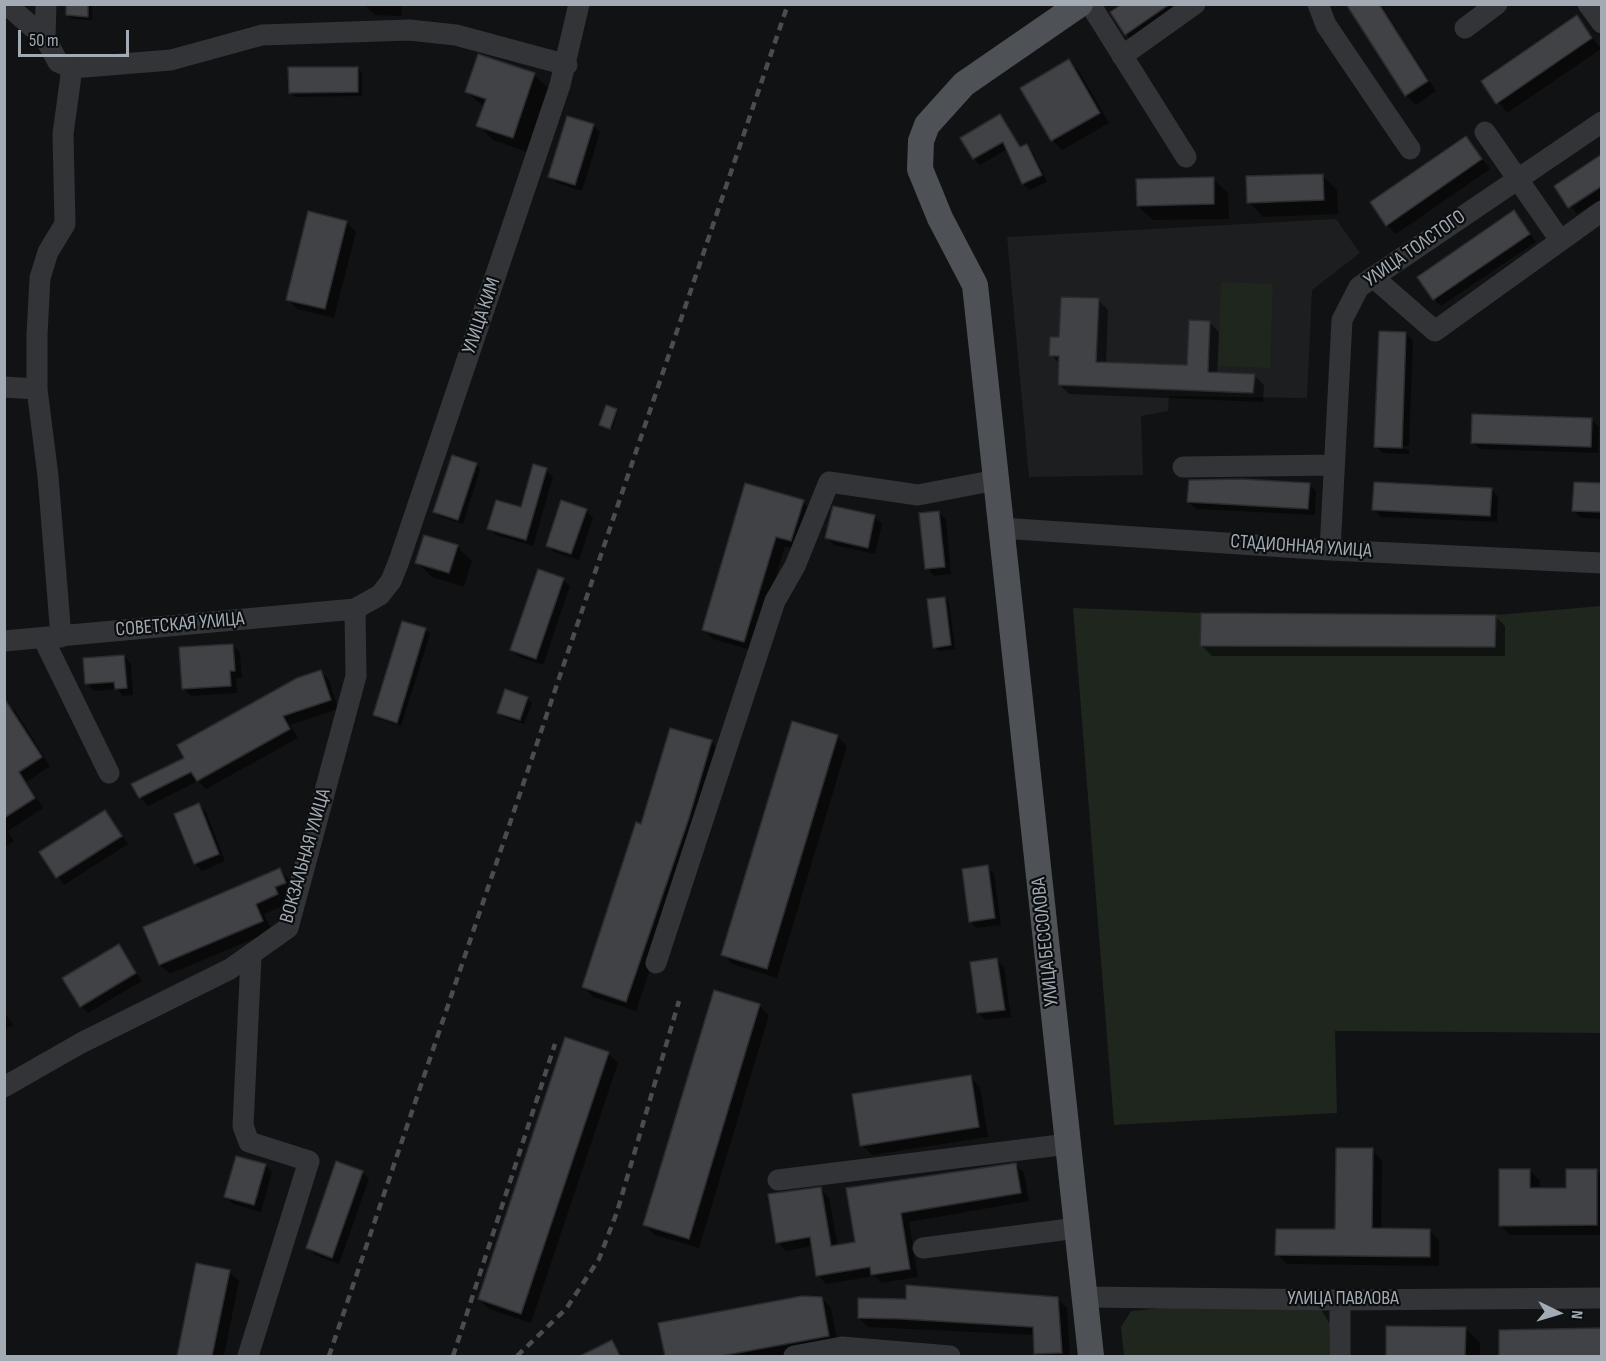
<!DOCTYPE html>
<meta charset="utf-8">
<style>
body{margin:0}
#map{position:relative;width:1606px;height:1361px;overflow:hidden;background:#111213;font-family:"Sofia Sans Condensed",sans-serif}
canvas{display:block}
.frame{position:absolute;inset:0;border:6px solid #a2abb4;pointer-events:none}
.north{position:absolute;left:1528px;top:1283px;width:60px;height:60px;-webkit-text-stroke:4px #0c0d0e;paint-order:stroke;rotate:95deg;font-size:16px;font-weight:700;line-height:24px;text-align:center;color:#a2abb4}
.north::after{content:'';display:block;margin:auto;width:21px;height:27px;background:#a2abb4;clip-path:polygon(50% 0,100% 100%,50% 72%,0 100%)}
.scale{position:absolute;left:18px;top:30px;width:111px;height:27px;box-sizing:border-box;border:3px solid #a2abb4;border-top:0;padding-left:8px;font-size:18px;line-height:21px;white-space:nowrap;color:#a2abb4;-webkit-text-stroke:4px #0c0d0e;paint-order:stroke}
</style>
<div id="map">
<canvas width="1606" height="1361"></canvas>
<div class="frame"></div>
<div class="north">N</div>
<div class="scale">50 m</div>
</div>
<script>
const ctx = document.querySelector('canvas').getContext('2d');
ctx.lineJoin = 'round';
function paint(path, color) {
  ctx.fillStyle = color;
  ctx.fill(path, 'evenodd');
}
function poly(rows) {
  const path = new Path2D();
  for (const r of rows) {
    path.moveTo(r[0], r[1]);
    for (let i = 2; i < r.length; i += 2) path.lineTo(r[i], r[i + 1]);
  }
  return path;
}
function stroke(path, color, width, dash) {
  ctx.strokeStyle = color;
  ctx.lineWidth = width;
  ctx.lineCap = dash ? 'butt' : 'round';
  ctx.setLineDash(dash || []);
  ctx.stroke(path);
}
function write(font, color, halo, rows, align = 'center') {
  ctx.font = font + ' "Sofia Sans Condensed",sans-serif';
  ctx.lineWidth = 4.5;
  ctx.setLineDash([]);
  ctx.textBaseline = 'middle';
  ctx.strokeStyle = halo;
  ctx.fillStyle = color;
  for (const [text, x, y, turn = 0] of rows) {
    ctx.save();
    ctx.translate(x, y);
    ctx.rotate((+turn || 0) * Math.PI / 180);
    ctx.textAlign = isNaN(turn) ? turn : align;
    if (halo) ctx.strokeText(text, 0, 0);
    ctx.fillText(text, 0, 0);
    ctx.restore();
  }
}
paint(poly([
 [1336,219,1360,253,1312,290,1307,398,1169,396,1168,411,1141,416,1143,475,1029,477,1007,237]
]), '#1d1e20');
paint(poly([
 [1221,282,1273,284,1270,368,1218,366],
 [1601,606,1601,1033,1335,1031,1337,1113,1114,1125,1073,608,1201,613,1496,615],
 [1171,1307,1320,1308,1330,1324,1329,1356,1124,1356,1121,1327,1131,1311]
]), '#1e261e');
paint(poly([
 [68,4,92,4,92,20,72,19,67,15],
 [364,4,402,4,401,16,375,15],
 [1125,4,1206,4,1141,49,1126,34],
 [1348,4,1381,4,1436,91,1416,105,1406,95],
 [1577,17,1601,49,1507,113,1483,81],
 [479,56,534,75,549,89,527,152,493,140,478,125,484,107,466,91],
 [1069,61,1079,71,1109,123,1062,150,1052,140,1022,88],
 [358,68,362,73,362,96,295,97,290,92],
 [1000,116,1022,148,1027,146,1033,152,1047,182,1030,190,1023,184,1007,149,980,165,974,159,962,138],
 [593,125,600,132,582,191,557,183,550,176],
 [1466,138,1490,169,1396,234,1387,225],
 [1602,155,1602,198,1577,214,1556,186],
 [1322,175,1337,190,1338,214,1263,217,1249,202],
 [1213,179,1228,193,1229,219,1153,220,1138,206],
 [1514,212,1536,242,1441,306,1434,299],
 [346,222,356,232,334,318,297,309,288,299],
 [1098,300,1108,310,1106,363,1188,367,1209,322,1219,332,1217,374,1254,375,1264,385,1263,402,1069,394,1059,384,1060,364,1051,355,1061,339],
 [1406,333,1413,341,1409,446,1381,445,1381,448,1409,449,1409,454,1383,453,1376,446],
 [616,410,618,412,612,429,603,426],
 [1592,420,1599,427,1598,453,1480,449,1472,442],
 [476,464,480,469,463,524,439,516,435,512],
 [546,470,553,477,533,546,496,535,489,528,522,509],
 [1309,484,1316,491,1315,515,1196,509,1189,502],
 [1602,485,1602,519,1581,518,1574,510],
 [1491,489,1498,496,1497,522,1381,517,1374,509],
 [803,502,813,512,801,550,785,546,754,651,713,639,703,629],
 [586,510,593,518,579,560,554,552,547,545],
 [939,512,946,520,951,574,934,576,927,568],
 [874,517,882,524,875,554,834,545,827,538],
 [457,546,472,561,464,587,432,577,417,562],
 [563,579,570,586,543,665,519,657,511,650],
 [945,598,949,603,955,649,939,651,934,647],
 [1495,616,1505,626,1505,656,1212,656,1202,646],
 [426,630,430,634,401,726,379,719,375,715],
 [233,645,240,653,242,678,236,678,237,693,191,696,184,689],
 [124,656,131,664,133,695,123,696,117,689,94,691,87,684],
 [320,671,329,680,338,709,290,725,298,738,206,789,198,781,148,806,140,797,186,758],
 [527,698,532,703,524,724,503,717,498,712],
 [7,703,16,712,50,766,27,782,43,808,8,831,14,841,4,848,4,705],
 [837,736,847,746,777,978,732,964,723,954],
 [711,742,721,752,698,828,636,1011,593,997,584,987,642,825],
 [198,805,206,812,225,861,202,871,195,863],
 [105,811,128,844,64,885,41,852],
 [987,867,994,874,1001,925,977,928,970,921],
 [280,870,289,880,295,892,284,897,287,904,264,914,272,931,170,974,160,965,145,928],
 [118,946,142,981,88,1013,81,1006],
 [997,960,1004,967,1011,1017,986,1020,978,1013],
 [759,1005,769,1015,699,1248,655,1235,645,1225],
 [4,1012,13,1025,4,1030],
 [608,1053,618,1063,531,1323,489,1309,479,1299],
 [970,1077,980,1087,988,1137,872,1155,862,1145],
 [1372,1150,1382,1160,1381,1230,1429,1230,1439,1240,1439,1266,1287,1264,1277,1254,1337,1231],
 [265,1165,272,1172,261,1212,233,1204,226,1197],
 [1016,1165,1024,1173,1029,1201,909,1222,918,1277,881,1283,875,1276,826,1284,818,1275,813,1246,786,1251,778,1242,821,1189,829,1198,838,1247,857,1244,848,1189],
 [1530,1171,1540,1181,1539,1190,1567,1190,1596,1171,1602,1176,1602,1235,1510,1235,1500,1225],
 [362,1172,369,1179,339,1264,315,1255,307,1248],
 [197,1265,229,1272,239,1281,224,1356,178,1356],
 [822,1298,831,1308,838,1346,781,1356,666,1356,660,1324],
 [1057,1299,1067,1308,1070,1356,1039,1356,1036,1354,1035,1335,868,1327,859,1318],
 [1387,1328,1465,1328,1480,1343,1480,1356,1387,1356],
 [1602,1330,1602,1356,1501,1356,1501,1332],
 [611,1342,622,1356,584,1356]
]), '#0007');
const building = poly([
 [66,4,88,4,88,17,66,15,66,4],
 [1122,4,1170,4,1125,35,1110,12,1122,4],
 [1346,4,1379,4,1428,81,1405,96,1346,4],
 [1577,15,1592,38,1496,104,1481,81,1577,15],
 [478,54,535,73,513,138,476,126,486,99,465,92,478,54],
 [1069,59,1100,113,1051,141,1020,88,1069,59],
 [288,67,358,67,358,92,289,93,288,67],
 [1000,114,1020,147,1027,144,1042,175,1022,184,1003,142,973,159,960,138,1000,114],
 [567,116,594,124,575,185,548,177,567,116],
 [1466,136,1482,159,1386,226,1370,202,1466,136],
 [1602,154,1602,186,1568,208,1554,186,1602,154],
 [1323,174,1324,200,1247,203,1246,176,1323,174],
 [1214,177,1214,204,1137,206,1136,179,1214,177],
 [1514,210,1530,234,1433,300,1417,277,1514,210],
 [308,211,347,221,325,309,286,300,308,211],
 [1061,297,1099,298,1096,362,1187,365,1189,320,1210,321,1208,372,1255,374,1253,393,1058,385,1059,356,1049,356,1050,337,1059,337,1061,297],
 [1379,331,1406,332,1402,448,1374,447,1379,331],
 [606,405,617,409,610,429,599,425,606,405],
 [1472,414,1592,418,1591,447,1471,443,1472,414],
 [452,455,477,463,458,520,433,512,452,455],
 [533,464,547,468,526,540,487,529,496,500,521,507,533,464],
 [1241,479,1310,483,1308,509,1187,502,1189,480,1241,479],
 [1374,482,1492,488,1490,516,1372,510,1374,482],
 [1574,482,1602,483,1602,512,1572,511,1574,482],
 [745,483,804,500,791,541,776,537,744,642,702,630,745,483],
 [561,500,587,509,571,554,546,546,561,500],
 [833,506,875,515,868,548,825,538,833,506],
 [939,511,945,567,925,569,919,513,939,511],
 [424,535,458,545,449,573,415,563,424,535],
 [538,569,564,578,536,659,510,650,538,569],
 [945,597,951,645,933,648,927,599,945,597],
 [1201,613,1496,615,1495,647,1200,646,1201,613],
 [402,621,426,628,397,723,373,715,402,621],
 [233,644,235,671,230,671,231,686,182,689,179,647,233,644],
 [124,655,127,688,115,689,114,682,85,684,83,658,124,655],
 [321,670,331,700,283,716,290,729,197,781,191,772,139,798,131,784,184,758,177,745,297,678,321,670],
 [505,689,528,697,520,720,497,713,505,689],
 [4,698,42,757,19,772,35,798,4,818,4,698],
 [792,721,838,735,767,969,721,955,792,721],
 [670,728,712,740,689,818,626,1002,582,987,636,822,641,824,670,728],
 [199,803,219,854,194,864,174,814,199,803],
 [105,810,122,836,56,878,39,852,105,810],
 [988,865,995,918,969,922,962,869,988,865],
 [280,868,286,883,275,887,278,894,256,904,263,921,159,965,143,927,280,868],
 [119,944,136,973,80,1007,62,978,119,944],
 [997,958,1005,1010,977,1013,970,962,997,958],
 [714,990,760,1004,689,1239,643,1225,714,990],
 [565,1037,609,1052,521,1314,478,1299,565,1037],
 [971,1075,979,1127,860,1146,852,1094,971,1075],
 [1336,1148,1373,1148,1372,1228,1430,1229,1430,1257,1275,1255,1276,1229,1335,1229,1336,1148],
 [236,1156,266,1164,254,1205,224,1197,236,1156],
 [336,1161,363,1171,332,1258,306,1248,336,1161],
 [1016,1163,1021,1193,901,1213,910,1269,871,1275,870,1267,816,1276,810,1237,776,1243,768,1194,821,1187,831,1246,855,1242,846,1188,1016,1163],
 [1499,1169,1530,1169,1530,1188,1566,1188,1566,1169,1597,1169,1597,1225,1499,1226,1499,1169],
 [196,1263,230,1270,212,1356,177,1356,196,1263],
 [906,1285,1058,1297,1062,1353,1034,1354,1033,1327,902,1319,858,1318,858,1298,906,1299,906,1285],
 [802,1296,822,1297,829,1336,721,1356,665,1356,658,1323,802,1296],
 [1386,1326,1466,1327,1465,1356,1386,1356,1386,1326],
 [1602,1328,1602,1356,1499,1356,1499,1330,1602,1328],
 [612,1340,620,1356,580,1356,612,1340]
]);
paint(building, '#404246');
stroke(building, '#2b2c2f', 1.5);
stroke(poly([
 [6,4,45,38],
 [46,4,45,38,58,62,72,68,171,60,262,35,409,30,456,35,567,65],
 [1090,4,1186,157],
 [1318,4,1326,25,1410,149],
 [1588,4,1602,23],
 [1465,28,1497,4],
 [1122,56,1195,4],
 [1485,132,1560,240],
 [1373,277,1435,331,1602,211],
 [4,387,37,389],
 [1183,467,1334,465],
 [1001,528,1330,550,1602,563],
 [1330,550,1342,320,1359,287,1602,122],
 [61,637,48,476,37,389,37,335,40,278,48,252,65,224,63,134,72,68],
 [43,638,109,773],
 [4,641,355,609,380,595,391,581,399,561,560,85,579,4],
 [656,963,775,601,795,566,829,482,918,495,996,480],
 [4,1087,81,1043,230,969,288,928,356,676,355,609],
 [778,1180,1068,1144],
 [923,1248,1077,1228],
 [1084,1297,1340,1300,1602,1298],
 [1340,1300,1340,1356],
 [248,1356,309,1161,249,1142,243,1126,251,957],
 [794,1356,842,1347,950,1356]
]), '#323438', 21);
stroke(poly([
 [1080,4,964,84,927,125,921,141,920,169,940,218,975,285,1091,1356]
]), '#4e5257', 26);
stroke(poly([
 [329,1356,788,4],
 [453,1356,555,1044],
 [517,1356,566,1309,599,1259,617,1212,679,1001]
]), '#494c51', 4.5, [8, 6]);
write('20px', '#a2abb4', '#0c0d0e', [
 ["УЛИЦА ТОЛСТОГО",1415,249,-35],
 ["УЛИЦА КИМ",482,316,-71],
 ["СТАДИОННАЯ УЛИЦА",1301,547,4],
 ["СОВЕТСКАЯ УЛИЦА",180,625,-5],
 ["ВОКЗАЛЬНАЯ УЛИЦА",306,856,-74],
 ["УЛИЦА БЕССОЛОВА",1046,942,-96],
 ["УЛИЦА ПАВЛОВА",1343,1299]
]);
</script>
